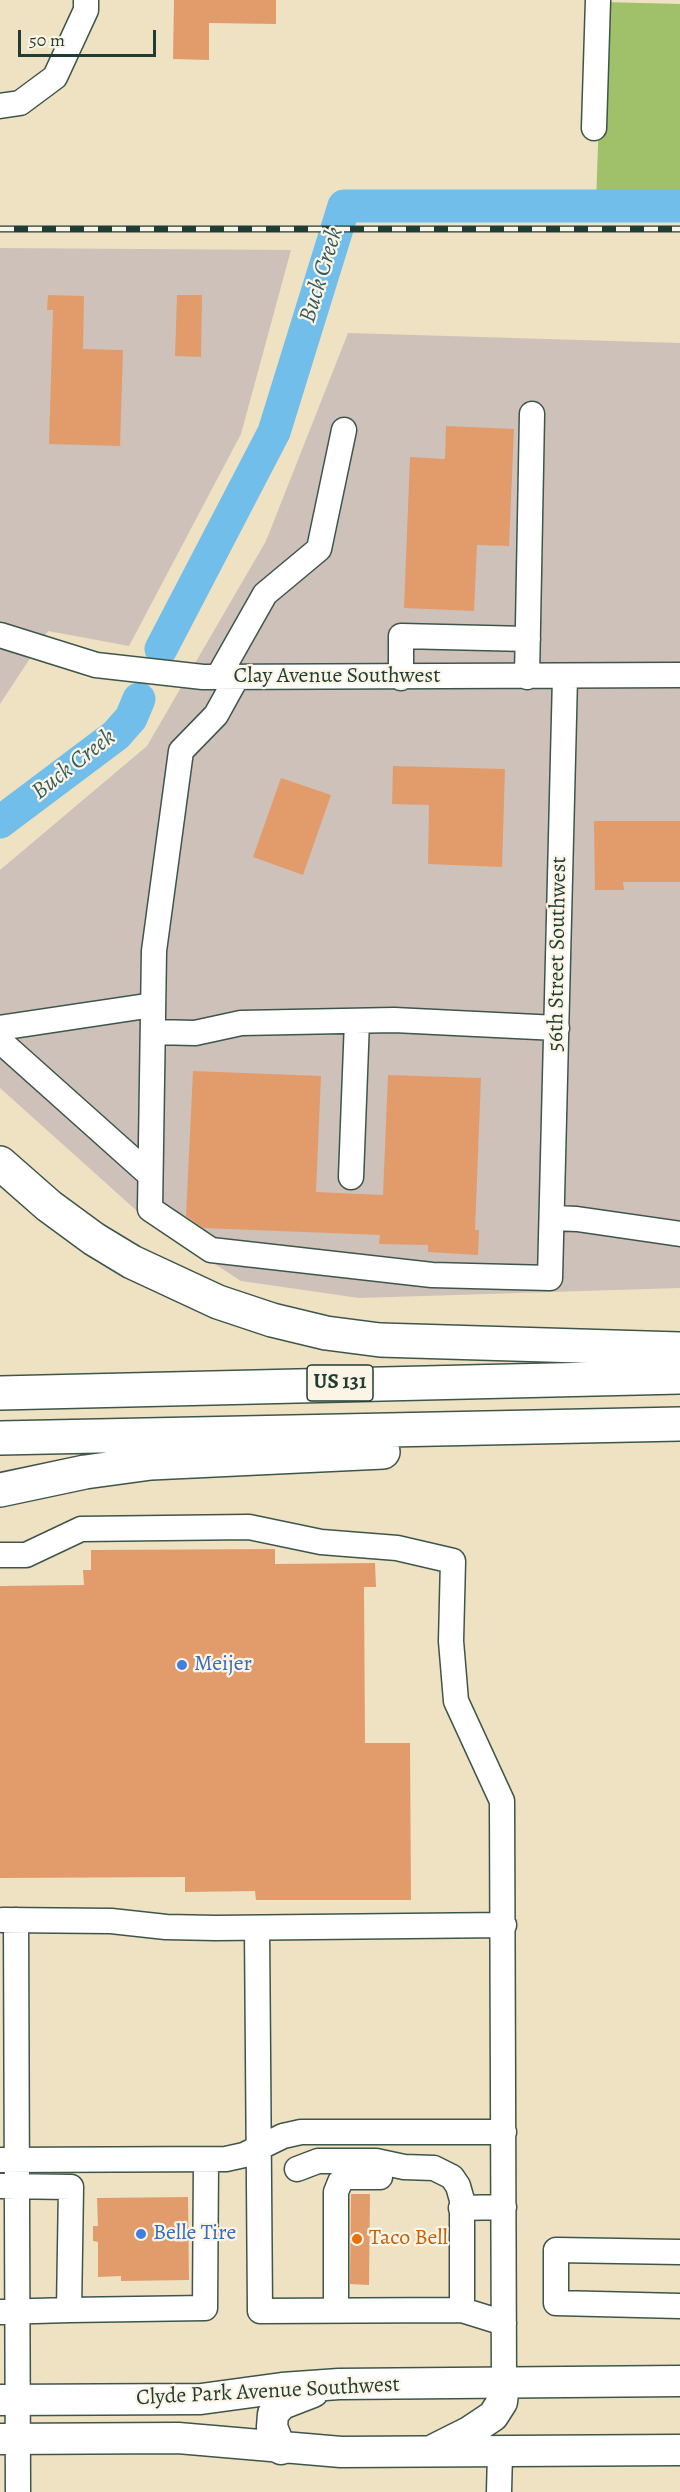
<!DOCTYPE html>
<style>
body{margin:0}
#map{position:relative;width:680px;height:2492px;overflow:hidden;background:#eee2c2;font-family:Alegreya,serif}
canvas{display:block}
.scale{position:absolute;left:18px;top:30px;width:138px;height:27px;box-sizing:border-box;border:3px solid #1f3d34;border-top:0;padding-left:8px;font-size:18px;line-height:21px;white-space:nowrap;color:#1f3d34;-webkit-text-stroke:4px #fcf5e5;paint-order:stroke}
</style>
<div id="map">
<canvas width="680" height="2492"></canvas>
<div class="scale">50 m</div>
</div>
<script>
const ctx = document.querySelector('canvas').getContext('2d');
ctx.lineJoin = 'round';
function paint(path, color) {
  ctx.fillStyle = color;
  ctx.fill(path, 'evenodd');
}
function poly(rows) {
  const path = new Path2D();
  for (const r of rows) {
    path.moveTo(r[0], r[1]);
    for (let i = 2; i < r.length; i += 2) path.lineTo(r[i], r[i + 1]);
  }
  return path;
}
function stroke(path, color, width, dash) {
  ctx.strokeStyle = color;
  ctx.lineWidth = width;
  ctx.lineCap = dash ? 'butt' : 'round';
  ctx.setLineDash(dash || []);
  ctx.stroke(path);
}
function write(font, color, halo, rows, align = 'center') {
  ctx.font = font + ' Alegreya,serif';
  ctx.lineWidth = 4.5;
  ctx.setLineDash([]);
  ctx.textBaseline = 'middle';
  ctx.strokeStyle = halo;
  ctx.fillStyle = color;
  for (const [text, x, y, turn = 0] of rows) {
    ctx.save();
    ctx.translate(x, y);
    ctx.rotate((+turn || 0) * Math.PI / 180);
    ctx.textAlign = isNaN(turn) ? turn : align;
    if (halo) ctx.strokeText(text, 0, 0);
    ctx.fillText(text, 0, 0);
    ctx.restore();
  }
}
paint(poly([
 [0,248,291,250,241,434,129,646,48,631,0,704],
 [348,333,680,343,680,1288,359,1298,241,1281,147,1220,0,1088,0,870,147,746,266,541]
]), '#cec1ba');
paint(poly([
 [603,2,680,4,680,203,596,203]
]), '#a0c069');
stroke(poly([
 [161,649,274,432,344,206,680,206],
 [0,822,116,735,131,718,139,699]
]), '#71beeb', 33);
paint(poly([
 [174,0,276,0,276,24,209,23,209,60,173,59],
 [48,295,84,296,83,349,123,350,120,446,49,444,53,310,47,310],
 [177,295,202,295,201,357,175,356],
 [446,426,514,429,509,546,477,545,474,611,404,608,410,457,445,459],
 [393,766,505,769,502,867,428,864,429,805,392,804],
 [281,778,331,795,303,875,253,857],
 [594,821,680,821,680,882,623,882,624,890,595,890],
 [193,1071,321,1076,316,1192,383,1195,388,1075,481,1078,475,1230,479,1230,478,1255,428,1252,428,1245,379,1244,380,1235,203,1228,186,1216],
 [275,1549,275,1564,375,1563,376,1587,364,1587,365,1743,410,1743,411,1900,256,1900,255,1891,185,1892,185,1877,0,1878,0,1586,84,1585,83,1570,91,1570,91,1550],
 [351,2194,370,2194,369,2285,350,2284],
 [188,2197,189,2280,121,2281,121,2276,98,2277,98,2242,93,2241,93,2226,98,2226,97,2198]
]), '#e29c6c');
const minor = poly([
 [0,106,20,103,55,77,86,10,86,0],
 [594,128,598,0],
 [0,635,96,665,203,677,680,675],
 [218,677,265,594,319,549,344,430],
 [237,677,216,715,181,751,154,951,150,1209,211,1250,432,1275,550,1278,565,677],
 [527,677,532,414],
 [401,678,401,636,528,639],
 [0,1028,153,1005],
 [153,1032,195,1033,241,1023,394,1020,557,1028],
 [0,1041,150,1175],
 [351,1177,357,1021],
 [552,1218,577,1219,680,1234],
 [0,1555,26,1555,81,1529,249,1527,321,1542,397,1548,453,1561,451,1641,456,1701,502,1801,504,2383],
 [3,1920,111,1921,166,1927,216,1928,504,1925],
 [16,1920,18,2492],
 [257,1928,260,2311,462,2310,462,2200,458,2186,452,2177,434,2168,404,2167,376,2161,318,2161,297,2169],
 [0,2160,226,2159,244,2155,283,2136,301,2132,504,2132],
 [0,2186,71,2187,69,2310,0,2312],
 [461,2208,504,2207],
 [680,2252,556,2250,556,2303,680,2306],
 [69,2310,205,2308,206,2160],
 [336,2310,336,2192,340,2182,347,2177,380,2177],
 [462,2310,504,2323],
 [499,2492,500,2453]
]);
const major = poly([
 [0,2400,201,2399,282,2388,339,2384,680,2381],
 [0,2439,178,2438,341,2452,680,2450],
 [281,2449,272,2427,273,2414,282,2404,313,2392],
 [435,2449,469,2432,493,2416,502,2402,504,2383]
]);
const highway = poly([
 [0,1163,49,1206,94,1239,132,1262,218,1302,272,1320,326,1333,380,1340,680,1349],
 [0,1393,680,1377],
 [0,1438,680,1424],
 [0,1490,85,1472,151,1463,383,1452]
]);
stroke(minor, '#3e5649', 27);
stroke(major, '#3e5649', 33);
stroke(highway, '#3e5649', 36);
stroke(minor, '#fff', 24);
stroke(major, '#fff', 30);
stroke(highway, '#fff', 33);
const rail = poly([
 [0,229,680,229]
]);
stroke(rail, '#1f3d34', 7);
stroke(rail, '#fcf5e5', 4.5, [14]);
for (const [x, y, r, color] of [
 [182,1665,6,"#3f7fe0"],
 [141,2234,6,"#3f7fe0"],
 [357,2239,6,"#e8710a"]
]) {
  const dot = new Path2D();
  dot.arc(x, y, r, 0, 2 * Math.PI);
  ctx.fillStyle = color;
  ctx.fill(dot);
  stroke(dot, '#fcf5e5', 2);
}
for (const [x, y, w] of [
 [340,1383,66]
]) {
  const box = new Path2D();
  box.roundRect(x - w / 2, y - 18, w, 36, 4.5);
  ctx.fillStyle = '#fcf5e5';
  ctx.fill(box);
  stroke(box, '#1f3d34', 1.5);
}
write('bold 21px', '#1f3d34', null, [
 ["US 131",340,1383]
]);
write('22px', '#1f3d34', '#fcf5e5', [
 ["Clay Avenue Southwest",337,677],
 ["56th Street Southwest",558,954,-89],
 ["Clyde Park Avenue Southwest",268,2392,-3]
]);
write('22px', '#366cbe', '#fcf5e5', [
 ["Meijer",194,1665],
 ["Belle Tire",153,2234]
], 'left');
write('22px', '#c56008', '#fcf5e5', [
 ["Taco Bell",369,2239]
], 'left');
write('italic 24px', '#345d62', '#fcf5e5', [
 ["Buck Creek",322,275,-73],
 ["Buck Creek",74,765,-38]
]);
</script>
